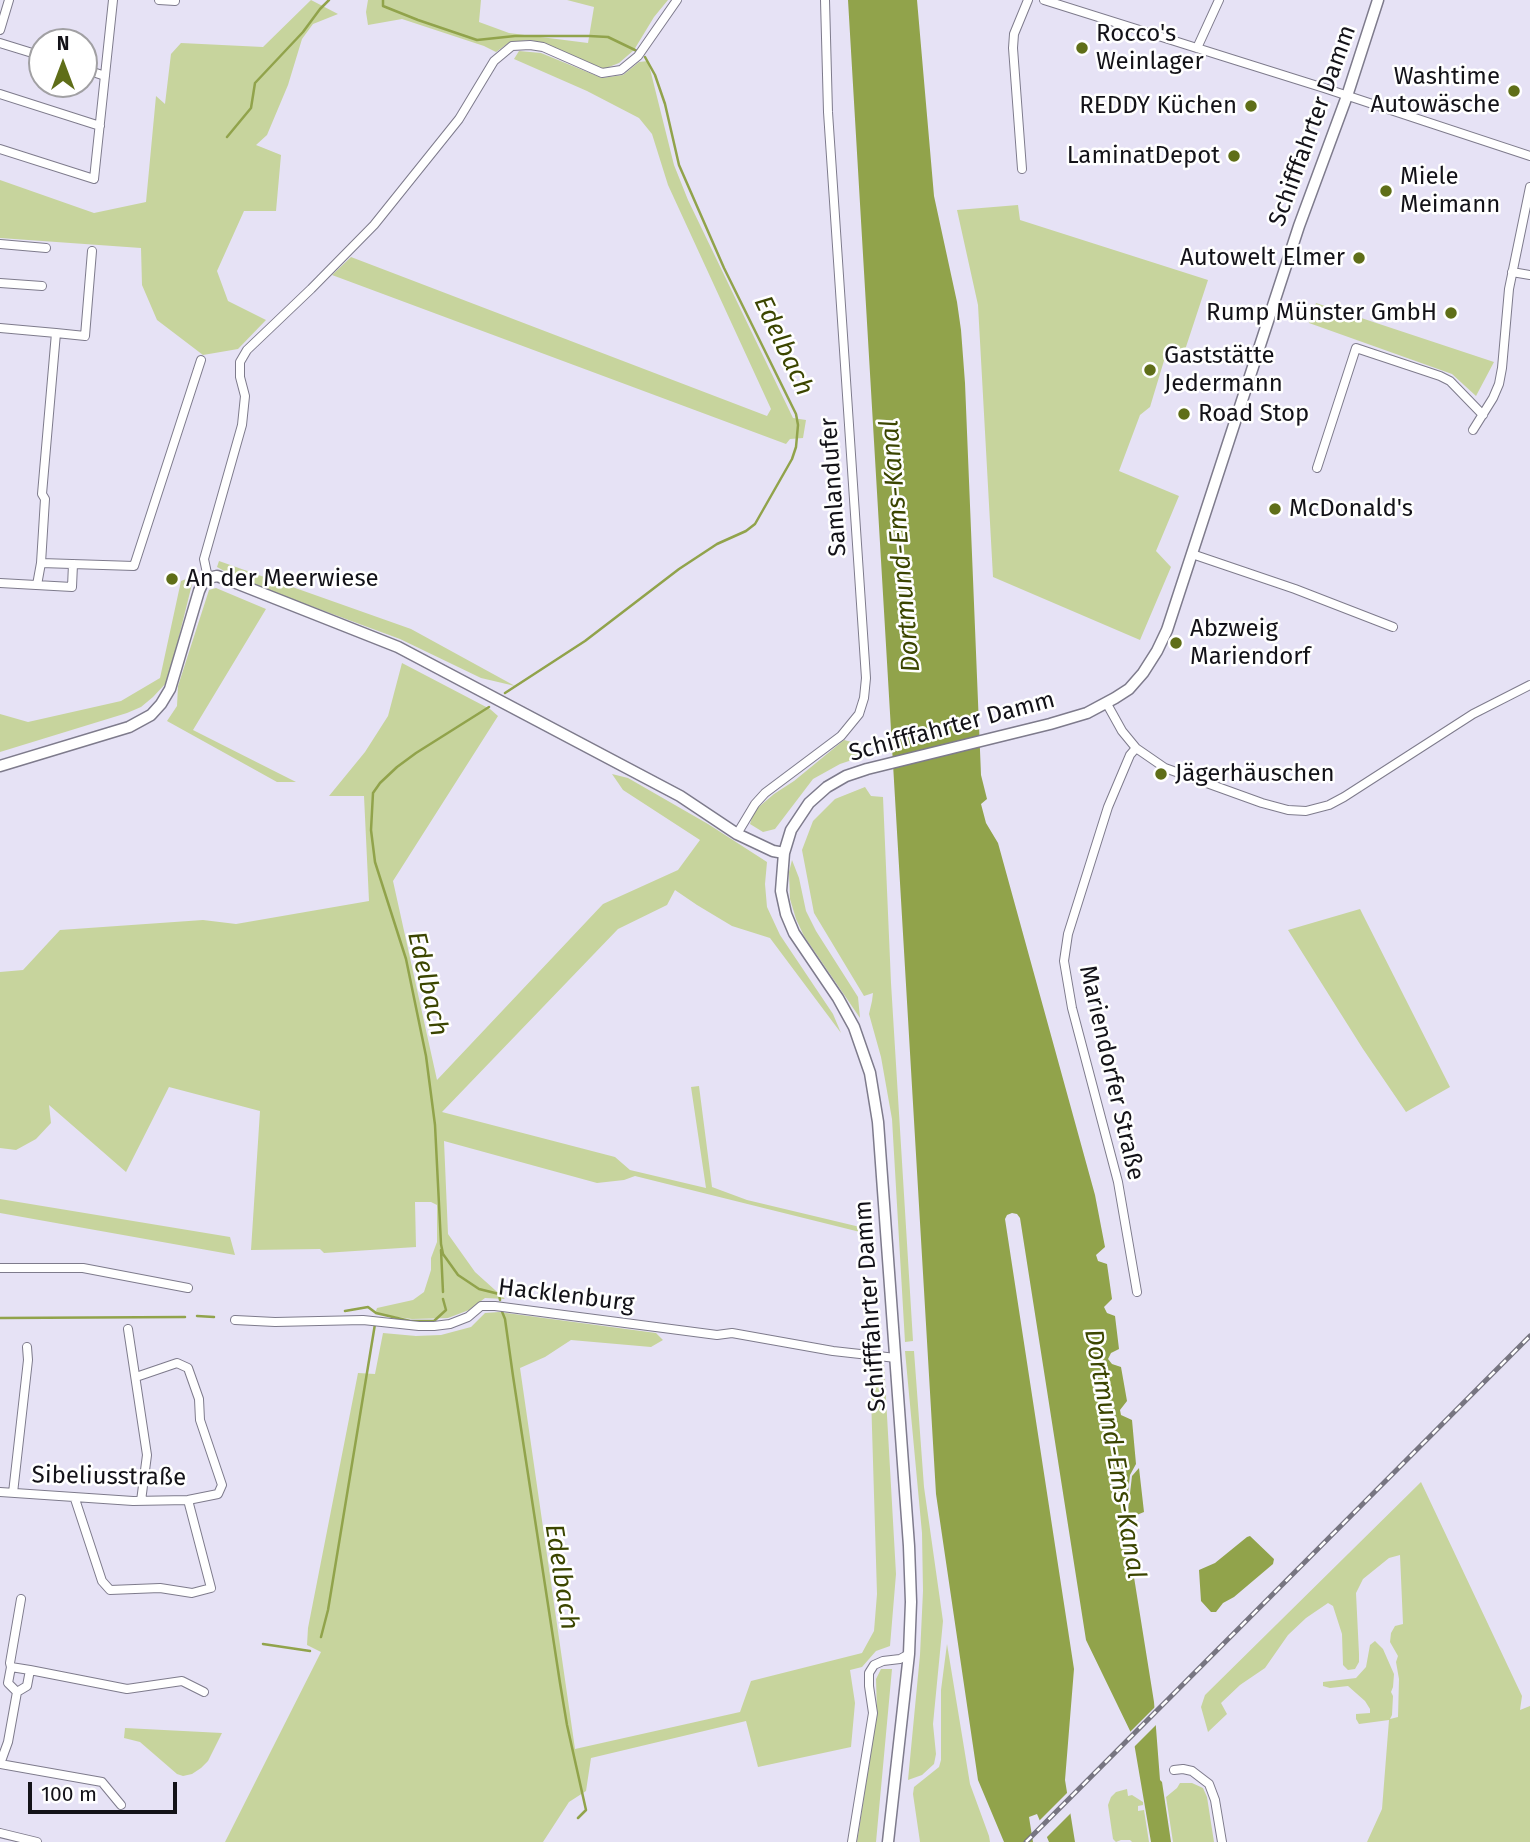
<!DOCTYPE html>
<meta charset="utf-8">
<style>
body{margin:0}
#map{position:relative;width:1530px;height:1842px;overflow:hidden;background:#e6e2f5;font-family:"Fira Sans",sans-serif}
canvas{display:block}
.north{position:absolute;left:28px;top:28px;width:70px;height:70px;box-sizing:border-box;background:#fff;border:2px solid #a1a0a3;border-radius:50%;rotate:0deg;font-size:19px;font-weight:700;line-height:28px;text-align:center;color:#131218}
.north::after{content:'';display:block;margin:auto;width:24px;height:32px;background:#5f6e18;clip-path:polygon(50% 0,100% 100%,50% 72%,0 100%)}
.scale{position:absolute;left:28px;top:1782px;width:149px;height:32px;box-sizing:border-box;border:4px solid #131218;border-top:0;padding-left:9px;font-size:21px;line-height:24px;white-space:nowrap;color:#131218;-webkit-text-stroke:5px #fff;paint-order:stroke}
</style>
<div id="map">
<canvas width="1530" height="1842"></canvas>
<div class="north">N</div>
<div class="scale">100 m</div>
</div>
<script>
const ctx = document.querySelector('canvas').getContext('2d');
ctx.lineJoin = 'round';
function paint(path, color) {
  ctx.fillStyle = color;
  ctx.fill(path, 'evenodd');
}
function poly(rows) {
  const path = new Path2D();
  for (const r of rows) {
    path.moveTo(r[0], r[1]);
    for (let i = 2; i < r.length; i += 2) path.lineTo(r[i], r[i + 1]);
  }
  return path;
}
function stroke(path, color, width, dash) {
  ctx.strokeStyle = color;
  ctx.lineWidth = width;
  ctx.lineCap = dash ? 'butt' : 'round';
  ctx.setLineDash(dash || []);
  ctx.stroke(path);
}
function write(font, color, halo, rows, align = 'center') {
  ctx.font = font + ' "Fira Sans",sans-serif';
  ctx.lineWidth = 5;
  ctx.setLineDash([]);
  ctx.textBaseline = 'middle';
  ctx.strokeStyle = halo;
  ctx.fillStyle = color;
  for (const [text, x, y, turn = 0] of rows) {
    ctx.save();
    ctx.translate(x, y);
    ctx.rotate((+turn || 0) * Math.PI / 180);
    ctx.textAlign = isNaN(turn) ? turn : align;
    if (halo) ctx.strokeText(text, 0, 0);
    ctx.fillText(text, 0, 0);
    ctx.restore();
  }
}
paint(poly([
 [311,0,338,14,313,24,302,39,288,85,267,135,256,145,281,155,276,211,244,211,217,271,228,301,266,320,238,349,203,355,157,320,142,285,141,248,0,238,0,180,94,213,146,202,156,96,165,104,171,54,181,43,263,47],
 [368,0,481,0,479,22,509,33,588,43,594,7,567,0,668,0,654,17,634,50,619,63,604,69,543,43,530,40,510,42,496,52,484,46,402,19,368,25,366,12],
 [519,51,541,53,602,78,623,75,639,62,648,61,674,165,688,200,793,418,806,420,803,438,790,439,786,444,332,275,351,257,767,416,771,409,668,185,652,134,639,118,587,91,514,59],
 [1018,205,1020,220,1208,280,1182,359,1166,354,1150,407,1140,415,1119,471,1179,496,1156,551,1171,567,1140,640,993,577,978,305,957,210],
 [1316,303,1494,362,1476,396,1452,374,1309,323],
 [219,561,411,629,515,686,481,678,400,639,243,581,217,567],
 [194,576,168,681,153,697,141,707,127,713,0,752,0,714,28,722,121,701,160,678,181,581],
 [216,588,266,609,193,730,296,782,277,782,167,721,177,706,178,686,209,590],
 [402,663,490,709,498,716,393,881,437,1080,603,904,678,870,700,840,623,790,612,774,628,778,708,824,767,862,765,884,767,907,780,935,833,1014,841,1033,770,938,732,926,697,905,675,890,667,905,618,929,442,1112,615,1157,630,1170,706,1188,691,1087,699,1086,712,1187,747,1200,860,1227,860,1232,635,1176,624,1180,597,1183,444,1141,448,1234,475,1272,505,1299,485,1298,469,1310,448,1318,412,1319,375,1314,377,1308,413,1300,424,1292,431,1270,431,1258,437,1242,437,1205,431,1202,415,1202,416,1247,324,1253,320,1249,251,1250,260,1111,169,1087,126,1172,49,1105,51,1123,36,1139,16,1150,0,1148,0,972,23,970,60,930,203,920,236,924,369,901,364,796,329,796,365,752,388,716],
 [844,740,856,743,861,757,840,764,813,779,775,829,763,832,750,824,754,811,774,794,794,781],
 [865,787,871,796,883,797,891,983,913,1341,905,1342,892,1119,881,1057,869,1014,872,1001,873,993,864,996,814,913,802,850,813,821,835,799],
 [792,860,799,878,806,911,816,931,858,997,860,1018,804,936,796,919,790,899,789,872],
 [1360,909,1450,1087,1406,1112,1363,1049,1288,930],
 [0,1199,230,1237,235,1255,0,1213],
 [499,1312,656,1333,663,1340,651,1347,571,1340,545,1357,520,1368,575,1749,740,1712,751,1681,862,1653,874,1631,877,1594,870,1362,884,1363,896,1574,890,1646,876,1651,862,1667,850,1670,855,1703,851,1747,758,1767,746,1721,591,1758,586,1791,569,1802,543,1842,225,1842,321,1652,307,1645,308,1628,358,1373,375,1374,383,1333,416,1336,441,1335,471,1327,485,1313],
 [905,1351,914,1351,924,1487,943,1621,933,1724,936,1754,934,1764,922,1775,908,1780,920,1655,923,1591,922,1533],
 [1421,1482,1522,1696,1520,1710,1530,1706,1530,1842,1367,1842,1382,1809,1389,1720,1359,1724,1356,1719,1356,1714,1370,1713,1370,1709,1365,1701,1348,1686,1330,1688,1323,1686,1323,1682,1356,1678,1366,1667,1370,1645,1375,1641,1383,1649,1394,1674,1393,1687,1391,1692,1393,1696,1392,1715,1390,1719,1398,1717,1399,1679,1396,1662,1398,1656,1390,1642,1391,1633,1395,1626,1403,1624,1400,1555,1389,1558,1363,1579,1356,1593,1359,1654,1359,1662,1355,1669,1348,1670,1343,1665,1342,1634,1333,1606,1328,1603,1306,1618,1288,1635,1265,1668,1240,1685,1221,1703,1227,1714,1208,1732,1201,1707,1205,1695],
 [947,1644,970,1784,989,1836,990,1842,920,1842,913,1794,914,1787,939,1767,941,1760,941,1690],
 [881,1669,892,1669,876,1842,857,1842,877,1713,876,1679],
 [125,1728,222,1733,208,1761,201,1768,192,1774,183,1776,177,1774,140,1742,124,1738],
 [1180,1783,1192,1783,1203,1788,1207,1797,1214,1842,1173,1842,1166,1797,1177,1788],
 [1127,1789,1128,1796,1132,1795,1143,1802,1143,1805,1138,1806,1138,1811,1144,1810,1149,1842,1132,1842,1130,1840,1121,1840,1116,1842,1113,1839,1108,1805,1111,1797,1116,1792]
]), '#c7d49d');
paint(poly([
 [848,0,917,0,934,196,957,302,961,330,965,383,981,775,987,799,981,804,986,823,998,843,1095,1195,1105,1247,1096,1255,1098,1261,1107,1264,1112,1299,1104,1307,1107,1313,1115,1316,1119,1349,1111,1353,1108,1359,1112,1364,1121,1367,1127,1401,1120,1410,1121,1415,1132,1420,1136,1464,1130,1475,1125,1521,1154,1702,1160,1780,1162,1782,1171,1842,1151,1842,1133,1737,1086,1640,1020,1218,1017,1214,1012,1213,1007,1215,1005,1219,1074,1669,1065,1780,1075,1842,1049,1842,1037,1814,1029,1817,1033,1842,1004,1842,978,1780,936,1494],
 [1139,1468,1144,1512,1127,1519,1132,1476],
 [1250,1536,1274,1559,1273,1564,1234,1597,1223,1603,1216,1612,1211,1612,1201,1601,1199,1570,1215,1563,1247,1537]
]), '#91a34b');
paint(poly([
 [1158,1704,1159,1722,1132,1749,1128,1734],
 [1070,1790,1074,1810,1044,1840,1037,1823]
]), '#e6e2f5');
stroke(poly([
 [383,0,383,6,418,20,477,40,515,36,589,36,608,37,637,51],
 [227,137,251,108,255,83,303,32,320,9,329,0],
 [505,693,585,641,679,569,717,544,746,531,755,524,792,459,796,447,798,425,796,414,724,268,679,165,665,104,655,75,645,57],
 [489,707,416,753,397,767,380,783,373,793,371,830,375,862,406,959,426,1056,435,1125,441,1244,443,1254,458,1275,479,1289,499,1294,500,1300],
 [441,1250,443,1292],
 [501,1309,505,1319,513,1376,560,1683,567,1725,586,1810,578,1818],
 [345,1311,368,1307,376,1313,410,1321,434,1321,446,1310,443,1299],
 [197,1316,214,1317],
 [0,1318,185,1317],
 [321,1637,328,1610,375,1324],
 [263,1644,310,1651]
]), '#91a34b', 2.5);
const street = poly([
 [159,0,175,1],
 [1044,0,1324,88,1530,156],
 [0,30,9,0],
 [0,43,42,56],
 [1197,48,1219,0],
 [84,69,105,76],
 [0,94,100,126],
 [0,149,94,179,113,0],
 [1022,169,1013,48,1014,34,1028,0],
 [0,244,46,248],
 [1512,272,1530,275],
 [0,283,42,286],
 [0,328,56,333],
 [1473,430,1493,398,1499,384,1502,368,1509,289,1530,187],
 [1317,468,1356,348,1440,376,1450,381,1483,415],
 [1192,554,1295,589,1393,627],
 [41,563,45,499,42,494,56,333,85,336,92,251],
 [208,578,204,559,242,425,245,396,240,377,240,362,247,350,311,289,374,225,459,119,494,61,512,46,530,45,543,47,602,73,621,70,638,56,677,0],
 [0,583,72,587,73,564],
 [37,585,41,563,134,566,201,360],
 [1107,704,1122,731,1136,748,1165,768,1262,803,1288,810,1306,811,1329,805,1344,797,1473,714,1530,685],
 [1136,748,1130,755,1108,807,1068,934,1064,961,1072,1008,1118,1182,1137,1292],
 [737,834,755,804,765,793,841,736,859,714,864,698,866,678,828,112,825,0],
 [0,1268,83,1268,188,1288],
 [235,1320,275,1322,363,1320,419,1326,434,1326,450,1324,468,1317,481,1306,495,1306,717,1335,732,1333,833,1351,896,1358],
 [128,1329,147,1455,141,1501],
 [0,1492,133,1501,188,1500,218,1494,222,1485,200,1420,199,1399,188,1368,177,1363,136,1377],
 [13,1493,28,1360,27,1347],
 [75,1499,102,1581,110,1590,160,1588,192,1593,211,1588,188,1500],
 [11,1667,10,1663,21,1599],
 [30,1670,127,1689,182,1681,204,1692],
 [17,1692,8,1683,11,1667,30,1670,27,1686,17,1692,8,1742,0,1764,102,1782,121,1805],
 [1174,1770,1183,1769,1192,1771,1209,1784,1215,1800,1222,1842],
 [0,1833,37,1842],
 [852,1842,873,1713,869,1686,869,1673,874,1665,883,1661,900,1659,909,1654]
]);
const secondary = poly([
 [0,766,129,727,151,715,161,704,170,689,199,591,203,582,208,578,217,576,226,579,398,647,680,796,737,834,773,851,784,853],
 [888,1842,909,1654,911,1602,909,1546,878,1122,870,1073,854,1027,838,998,794,933,786,914,781,891,784,853,791,830,809,803,827,787,846,776,867,769,1050,724,1087,713,1115,698,1129,689,1143,673,1157,651,1167,630,1299,226,1347,96,1378,0]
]);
stroke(street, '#7e7b8c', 10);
stroke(secondary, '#7e7b8c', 13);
stroke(street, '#fff', 8);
stroke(secondary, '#fff', 10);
const rail = poly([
 [1026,1842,1530,1336]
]);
stroke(rail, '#777581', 5);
stroke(rail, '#fff', 2.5, [8]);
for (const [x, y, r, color] of [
 [1082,48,7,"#5f6e18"],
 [1514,91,7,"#5f6e18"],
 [1251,106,7,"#5f6e18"],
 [1234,156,7,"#5f6e18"],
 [1386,191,7,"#5f6e18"],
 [1359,258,7,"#5f6e18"],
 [1451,313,7,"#5f6e18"],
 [1150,370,7,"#5f6e18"],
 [1184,414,7,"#5f6e18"],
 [1275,509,7,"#5f6e18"],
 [172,579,7,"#5f6e18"],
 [1176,643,7,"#5f6e18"],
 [1161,774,7,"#5f6e18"]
]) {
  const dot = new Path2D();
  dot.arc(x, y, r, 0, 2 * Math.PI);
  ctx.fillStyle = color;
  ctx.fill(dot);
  stroke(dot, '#fff', 2.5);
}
write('24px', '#131218', '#fff', [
 ["Rocco's",1096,34],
 ["Weinlager",1096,62],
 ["Washtime",1500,77,"right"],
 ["Autowäsche",1500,105,"right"],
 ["REDDY Küchen",1237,106,"right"],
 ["LaminatDepot",1220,156,"right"],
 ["Miele",1400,177],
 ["Meimann",1400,205],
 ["Autowelt Elmer",1345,258,"right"],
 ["Rump Münster GmbH",1437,313,"right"],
 ["Gaststätte",1164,356],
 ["Jedermann",1164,384],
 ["Road Stop",1198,414],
 ["McDonald's",1289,509],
 ["An der Meerwiese",186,579],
 ["Abzweig",1190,629],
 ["Mariendorf",1190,657],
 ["Jägerhäuschen",1175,774]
], 'left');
write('24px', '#131218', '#fff', [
 ["Schifffahrter Damm",1313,126,-70],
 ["Samlandufer",834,487,-94],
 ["Schifffahrter Damm",952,727,-15],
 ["Mariendorfer Straße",1111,1073,77],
 ["Hacklenburg",566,1296,7],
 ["Schifffahrter Damm",871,1306,-94],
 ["Sibeliusstraße",109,1477,1]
]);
write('italic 26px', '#3b4500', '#fff', [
 ["Edelbach",783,346,65],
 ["Dortmund-Ems-Kanal",901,546,-95],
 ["Edelbach",427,984,77],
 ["Dortmund-Ems-Kanal",1114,1454,80],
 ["Edelbach",561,1577,81]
]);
</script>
